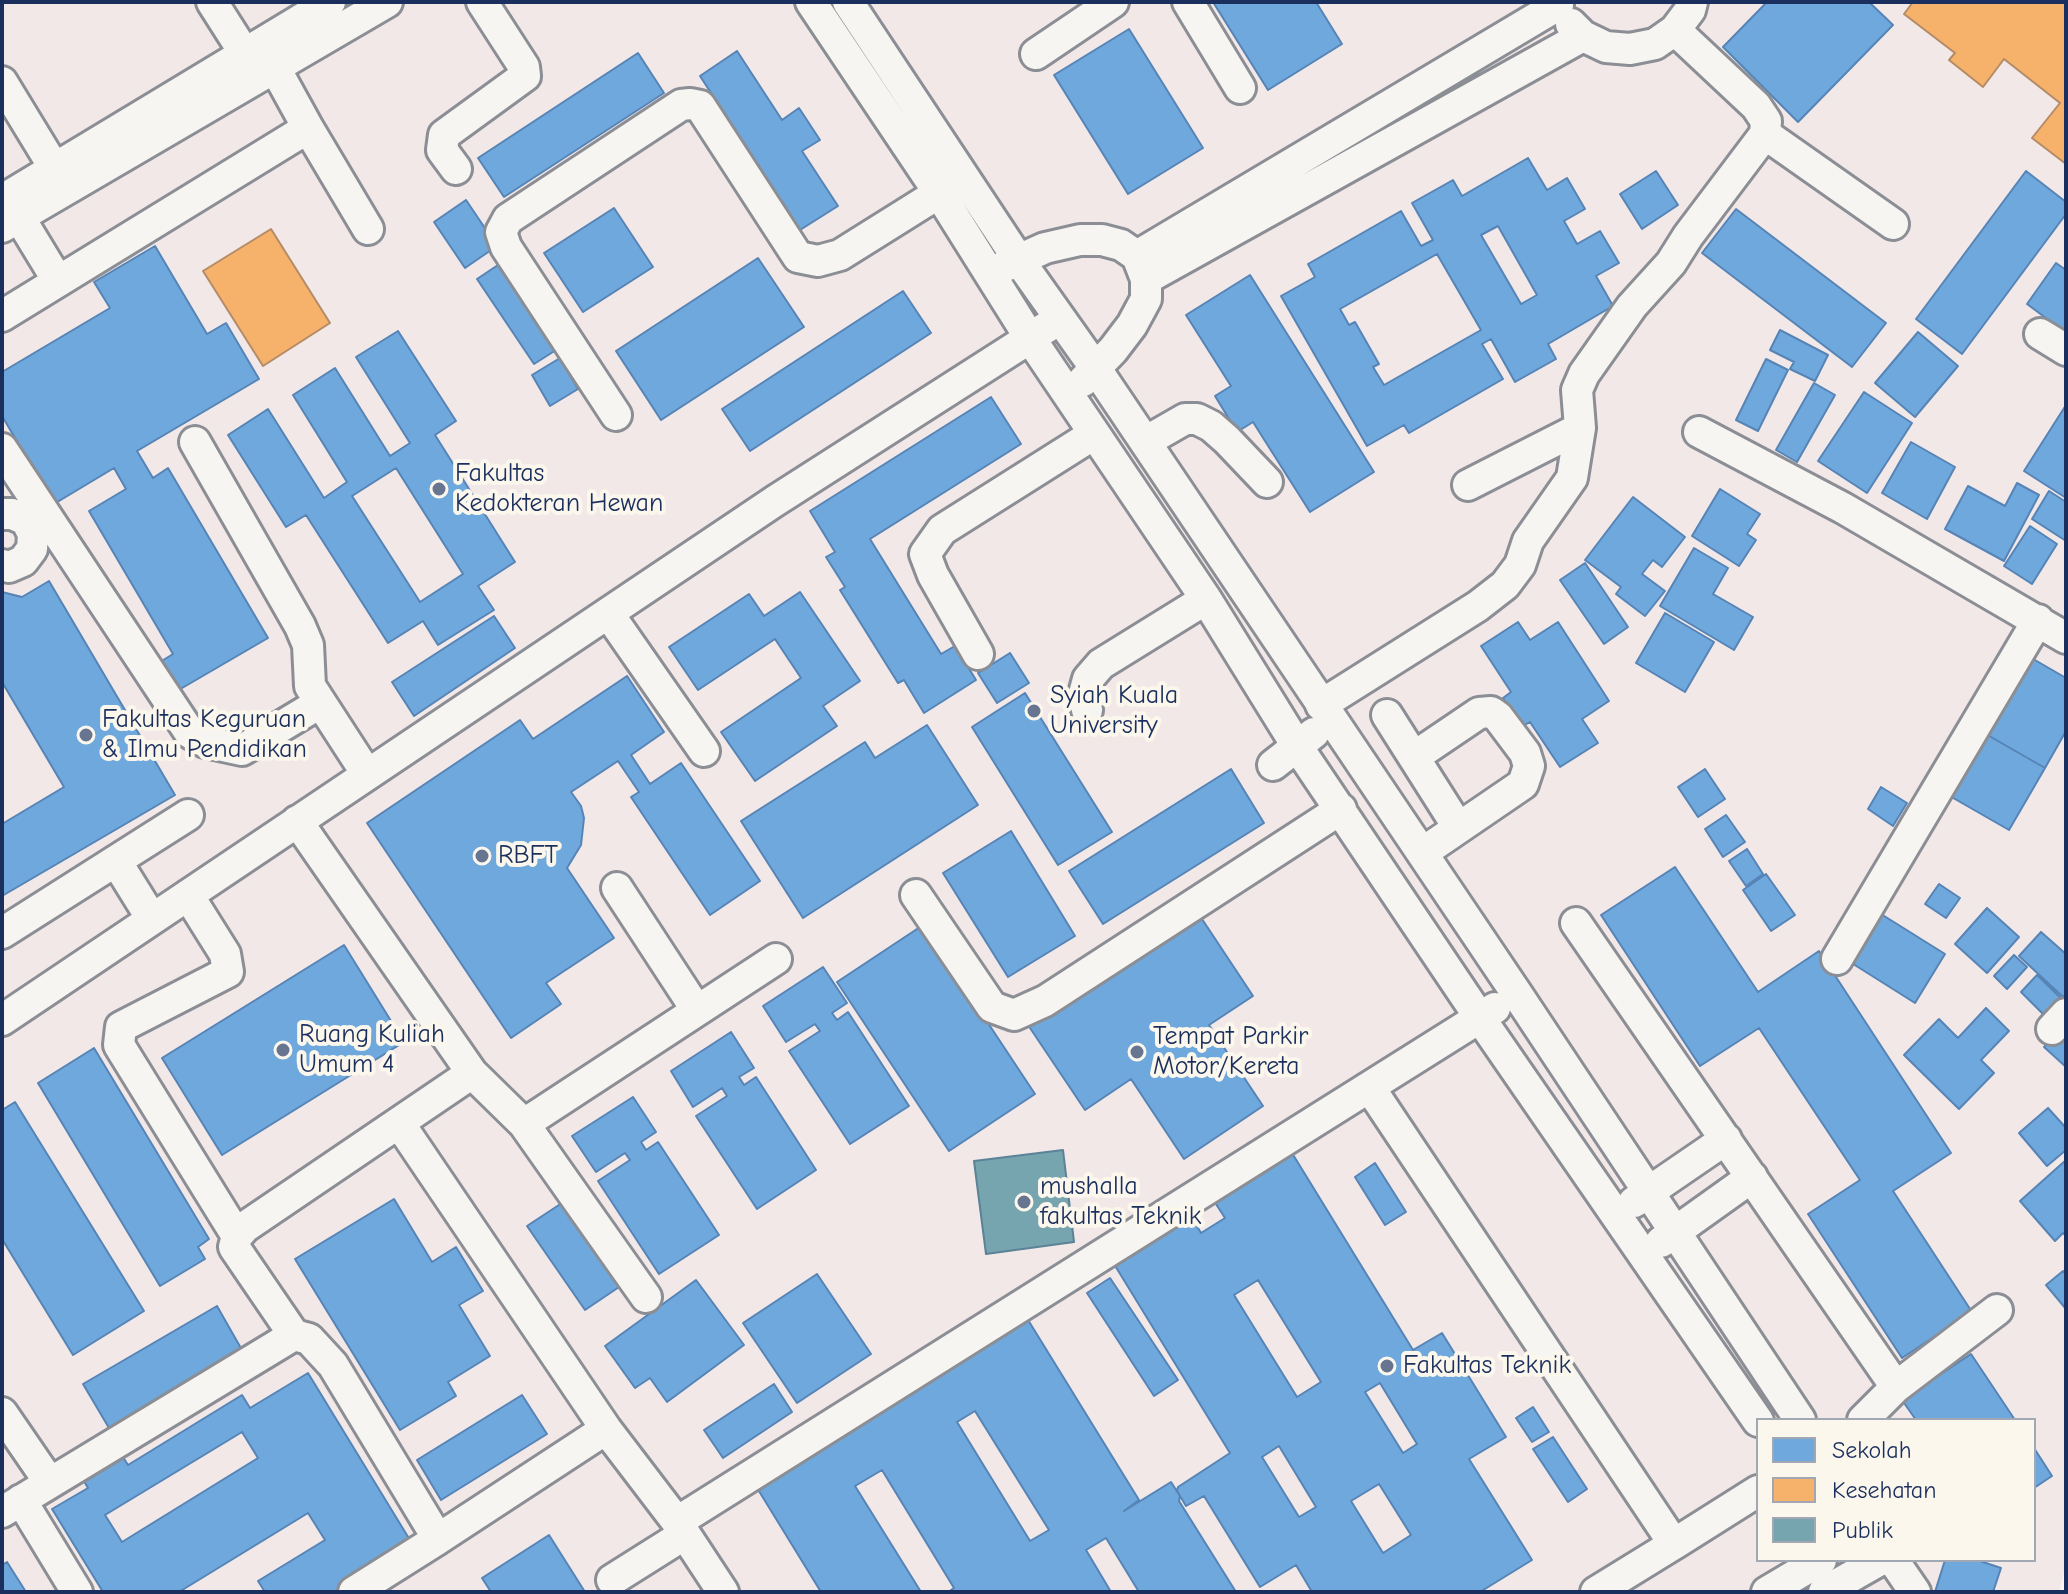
<!DOCTYPE html>
<style>
body{margin:0}
#map{position:relative;width:2068px;height:1594px;overflow:hidden;background:#f8f6f0;font-family:"Comic Neue",sans-serif}
canvas{display:block}
.frame{position:absolute;inset:0;border:4px solid #1b2f5e;pointer-events:none}
.legend{position:absolute;left:1756px;top:1418px;width:280px;height:144px;box-sizing:border-box;background:#fbf7ec;border:2px solid #a1a7b3;margin:0;padding:10px 14px;list-style:none;font-size:24px;color:#1b2f5e}
.legend li{display:flex;align-items:center;gap:16px;height:40px}
.legend b{width:40px;border:2px solid #a1a7b3}
</style>
<div id="map">
<canvas width="2068" height="1594"></canvas>
<div class="frame"></div>
<ul class="legend">
<li><b style="height:22px;background:#6fa8dc"></b>Sekolah</li>
<li><b style="height:22px;background:#f6b26b"></b>Kesehatan</li>
<li><b style="height:22px;background:#76a5af"></b>Publik</li>
</ul>
</div>
<script>
const ctx = document.querySelector('canvas').getContext('2d');
ctx.lineJoin = 'round';
function paint(path, color) {
  ctx.fillStyle = color;
  ctx.fill(path, 'evenodd');
}
function poly(rows) {
  const path = new Path2D();
  for (const r of rows) {
    path.moveTo(r[0], r[1]);
    for (let i = 2; i < r.length; i += 2) path.lineTo(r[i], r[i + 1]);
  }
  return path;
}
function stroke(path, color, width, dash) {
  ctx.strokeStyle = color;
  ctx.lineWidth = width;
  ctx.lineCap = dash ? 'butt' : 'round';
  ctx.setLineDash(dash || []);
  ctx.stroke(path);
}
function write(font, color, halo, rows, align = 'center') {
  ctx.font = font + ' "Comic Neue",sans-serif';
  ctx.lineWidth = 8;
  ctx.setLineDash([]);
  ctx.textBaseline = 'middle';
  ctx.strokeStyle = halo;
  ctx.fillStyle = color;
  for (const [text, x, y, turn = 0] of rows) {
    ctx.save();
    ctx.translate(x, y);
    ctx.rotate((+turn || 0) * Math.PI / 180);
    ctx.textAlign = isNaN(turn) ? turn : align;
    if (halo) ctx.strokeText(text, 0, 0);
    ctx.fillText(text, 0, 0);
    ctx.restore();
  }
}
paint(poly([
 [2,2,2066,2,2066,1565,2059,1592,2,1592],
 [1758,1420,2034,1420,2034,1560,1758,1560]
]), '#f2e8e7');
const schools = poly([
 [1213,2,1316,2,1342,44,1268,90,1213,2],
 [1767,2,1869,2,1893,25,1798,122,1723,47,1767,2],
 [1129,29,1203,148,1128,194,1054,75,1129,29],
 [737,51,782,120,799,108,820,140,802,151,838,206,800,230,700,76,737,51],
 [638,53,664,93,504,197,478,158,638,53],
 [1528,158,1547,190,1567,178,1585,209,1564,221,1577,244,1600,231,1619,263,1596,276,1613,306,1548,344,1556,359,1515,382,1491,339,1482,344,1503,379,1409,433,1404,425,1367,446,1281,296,1315,277,1308,264,1401,211,1421,246,1433,240,1412,203,1453,180,1462,196,1528,158],
 [1498,226,1537,295,1521,304,1481,235,1498,226],
 [1437,254,1481,330,1384,385,1373,367,1379,364,1355,322,1349,325,1340,309,1437,254],
 [1656,171,1678,205,1642,229,1620,194,1656,171],
 [2026,171,2066,202,2066,214,1962,354,1916,319,2026,171],
 [466,200,497,246,465,268,434,222,466,200],
 [614,208,653,267,583,312,544,253,614,208],
 [1736,209,1886,323,1852,367,1702,253,1736,209],
 [155,246,207,334,226,323,259,379,137,451,153,478,168,468,268,638,177,691,160,662,173,654,89,511,126,489,114,468,54,504,2,416,2,372,110,308,94,282,155,246],
 [758,258,804,327,661,420,616,351,758,258],
 [507,259,564,345,534,364,477,279,507,259],
 [2056,263,2066,270,2066,333,2027,304,2056,263],
 [1250,275,1374,472,1310,512,1253,422,1237,432,1215,396,1231,386,1186,315,1250,275],
 [903,291,931,333,750,451,722,409,903,291],
 [1780,330,1828,355,1815,381,1790,369,1794,362,1770,350,1780,330],
 [398,331,456,421,435,435,515,562,478,586,494,610,438,645,423,621,388,643,306,515,286,527,228,435,268,409,324,498,347,482,293,395,335,368,390,456,410,443,356,357,398,331],
 [396,468,463,574,420,602,352,496,396,468],
 [1918,332,1958,366,1915,417,1875,383,1918,332],
 [560,358,578,389,550,406,532,375,560,358],
 [1766,359,1788,370,1758,431,1736,420,1766,359],
 [1814,383,1835,395,1797,462,1776,450,1814,383],
 [1864,392,1912,423,1867,493,1818,461,1864,392],
 [991,397,1021,444,870,539,941,654,955,646,976,680,924,713,904,680,898,683,840,590,845,587,826,557,835,552,810,511,991,397],
 [2066,405,2066,498,2024,471,2066,405],
 [1911,442,1955,467,1927,519,1882,493,1911,442],
 [2017,483,2039,495,2004,561,1945,529,1968,486,2005,506,2017,483],
 [1720,489,1760,514,1747,534,1756,540,1739,566,1692,536,1720,489],
 [2049,491,2066,502,2066,541,2032,519,2049,491],
 [1633,497,1685,537,1662,567,1653,560,1642,574,1665,591,1645,616,1616,594,1621,587,1585,560,1633,497],
 [2030,526,2057,544,2032,584,2004,566,2030,526],
 [1694,548,1728,568,1713,594,1753,617,1734,650,1660,606,1694,548],
 [1585,563,1628,627,1604,644,1560,580,1585,563],
 [49,581,175,795,2,896,2,824,64,787,2,682,2,592,22,597,49,581],
 [800,592,860,681,823,706,837,726,755,781,721,732,801,678,775,639,698,690,669,647,749,594,764,616,800,592],
 [1665,613,1714,642,1685,692,1636,663,1665,613],
 [494,616,515,648,414,716,392,682,494,616],
 [1518,622,1530,640,1558,622,1609,701,1582,719,1598,743,1560,767,1530,722,1521,727,1503,698,1511,692,1481,646,1518,622],
 [1010,653,1029,683,997,703,978,673,1010,653],
 [2028,656,2066,678,2066,731,2045,768,1984,733,2028,656],
 [627,676,664,732,631,755,650,784,681,763,760,881,710,915,631,797,639,792,618,761,571,792,581,806,584,818,581,845,567,868,614,938,546,983,561,1004,511,1038,367,823,520,720,533,739,627,676],
 [1025,693,1112,832,1058,865,972,727,1025,693],
 [927,725,978,805,803,918,741,821,865,742,875,758,927,725],
 [1984,733,2045,768,2009,830,1948,795,1984,733],
 [1231,769,1264,823,1103,924,1069,871,1231,769],
 [1705,769,1725,799,1698,817,1678,787,1705,769],
 [1881,787,1907,803,1893,826,1868,809,1881,787],
 [1726,815,1745,842,1723,857,1705,829,1726,815],
 [1011,831,1075,936,1008,977,943,873,1011,831],
 [1747,849,1763,874,1746,886,1729,861,1747,849],
 [1675,867,1758,992,1819,951,1951,1153,1893,1191,1972,1312,1902,1358,1808,1214,1860,1180,1759,1028,1700,1066,1601,915,1675,867],
 [1766,874,1795,915,1771,931,1743,890,1766,874],
 [1939,884,1960,898,1946,918,1925,904,1939,884],
 [1987,908,2019,937,1987,973,1955,944,1987,908],
 [1198,913,1253,996,1209,1025,1263,1106,1184,1159,1131,1079,1085,1110,1028,1025,1198,913],
 [1881,914,1945,954,1915,1003,1850,962,1881,914],
 [923,925,1035,1094,949,1151,837,982,923,925],
 [2041,932,2066,954,2066,994,2063,997,2019,956,2041,932],
 [344,945,404,1042,222,1155,162,1058,344,945],
 [2014,955,2027,967,2007,989,1994,976,2014,955],
 [823,967,847,1003,832,1013,837,1020,848,1012,909,1106,850,1144,789,1051,820,1031,815,1024,786,1042,763,1006,823,967],
 [2037,975,2065,1002,2048,1019,2021,992,2037,975],
 [1986,1008,2009,1031,1981,1060,1994,1073,1959,1109,1904,1055,1939,1019,1958,1038,1986,1008],
 [2066,1023,2066,1067,2044,1047,2066,1023],
 [731,1032,754,1068,739,1077,744,1085,756,1077,816,1170,757,1209,696,1116,727,1096,722,1088,693,1107,671,1071,731,1032],
 [94,1048,209,1239,198,1247,205,1259,160,1286,38,1083,94,1048],
 [633,1097,656,1132,641,1142,646,1150,658,1142,719,1235,659,1274,598,1181,630,1160,625,1153,596,1172,572,1136,633,1097],
 [15,1102,144,1311,73,1355,2,1239,2,1110,15,1102],
 [2048,1108,2066,1128,2066,1150,2047,1166,2019,1133,2048,1108],
 [1292,1153,1413,1350,1442,1333,1506,1437,1469,1459,1532,1560,1480,1592,1312,1592,1296,1565,1260,1587,1204,1496,1186,1506,1177,1491,1178,1487,1230,1453,1114,1264,1191,1216,1201,1233,1225,1218,1214,1201,1292,1153],
 [1258,1280,1321,1382,1297,1397,1234,1295,1258,1280],
 [1380,1383,1417,1444,1403,1453,1365,1392,1380,1383],
 [1279,1446,1316,1507,1299,1517,1262,1457,1279,1446],
 [1379,1484,1411,1535,1383,1553,1351,1501,1379,1484],
 [2066,1160,2066,1236,2063,1233,2055,1241,2020,1201,2066,1160],
 [1375,1163,1406,1212,1385,1225,1355,1177,1375,1163],
 [394,1199,432,1262,456,1247,483,1291,459,1305,490,1356,448,1382,456,1396,400,1430,295,1259,394,1199],
 [568,1199,625,1283,585,1310,527,1226,568,1199],
 [2063,1271,2066,1275,2066,1309,2046,1285,2063,1271],
 [817,1274,871,1354,797,1403,743,1323,817,1274],
 [1110,1278,1178,1380,1154,1396,1087,1293,1110,1278],
 [696,1280,744,1345,667,1402,650,1378,635,1388,605,1346,696,1280],
 [217,1306,242,1350,109,1428,83,1384,217,1306],
 [1025,1315,1139,1500,1124,1511,1171,1482,1180,1496,1179,1501,1236,1592,1139,1592,1106,1538,1086,1550,1111,1592,948,1592,954,1588,882,1470,855,1486,921,1592,821,1592,754,1483,1025,1315],
 [975,1411,1049,1530,1030,1541,957,1422,975,1411],
 [1971,1354,2015,1420,1916,1420,1902,1400,1971,1354],
 [308,1373,413,1545,337,1592,265,1592,258,1581,325,1540,308,1513,179,1592,103,1592,52,1509,88,1488,82,1478,121,1454,128,1465,242,1395,250,1408,308,1373],
 [242,1432,258,1458,122,1542,105,1515,242,1432],
 [774,1384,792,1412,723,1458,704,1430,774,1384],
 [522,1395,547,1434,441,1500,417,1460,522,1395],
 [1533,1407,1549,1432,1532,1442,1516,1418,1533,1407],
 [1553,1437,1587,1489,1568,1502,1533,1449,1553,1437],
 [2034,1448,2052,1476,2034,1488,2034,1448],
 [549,1535,585,1592,491,1592,482,1578,549,1535],
 [1945,1560,1977,1560,2001,1568,1993,1592,1935,1592,1945,1560],
 [7,1562,26,1592,2,1592,2,1565,7,1562]
]);
paint(schools, '#6fa8dc');
stroke(schools, '#5684b6', 2);
const health = poly([
 [1913,2,2066,2,2066,164,2032,138,2060,103,2004,59,1983,87,1949,60,1955,53,1904,14,1913,2],
 [271,229,330,323,263,366,203,271,271,229]
]);
paint(health, '#f6b26b');
stroke(health, '#b48b67', 2);
const public = poly([
 [1063,1150,1074,1242,986,1254,974,1161,1063,1150]
]);
paint(public, '#76a5af');
stroke(public, '#5b8297', 2);
const minor = poly([
 [212,2,254,68],
 [811,2,939,193,1030,338,1206,599,1297,746,1480,1018,1758,1421],
 [848,2,1018,259,1096,369,1517,994,1800,1420],
 [1188,2,1240,88],
 [1571,24,1583,36,1606,47,1630,49,1655,44,1675,30,1690,10,1692,2],
 [1036,54,1113,2],
 [2,82,55,169],
 [308,128,368,229],
 [1765,134,1893,224],
 [456,169,442,150,444,135,525,76,524,67,482,2],
 [2,200,330,2],
 [10,202,58,281],
 [2,227,387,2],
 [1137,256,1558,5],
 [1003,267,1045,248,1080,240,1102,240,1121,245,1137,256,1146,279,1146,299,1132,325,1113,350,1083,381],
 [1146,279,1583,36],
 [2,316,308,128,275,68],
 [2040,334,2066,350],
 [616,415,506,247,501,232,508,219,681,105,690,104,700,106,798,257,818,261,840,255,939,193],
 [1699,432,1843,508,2066,638],
 [195,442,300,626,308,645,310,686,367,774],
 [1145,442,1185,419,1197,419,1211,426,1227,440,1267,482],
 [2,449,190,733,205,742,242,750,320,703],
 [1468,485,1580,428],
 [2,514,12,514,26,520,33,534,32,549,23,561,9,567,2,565],
 [608,613,704,751],
 [978,654,933,575,925,554,942,530,1094,434],
 [1321,705,1478,606,1505,585,1520,565,1528,541,1572,478,1580,428,1577,390,1584,374,1632,306,1671,263,1688,236,1765,134,1766,121,1756,106,1675,30],
 [1087,710,1084,694,1088,679,1101,664,1206,599],
 [1387,715,1458,827],
 [1414,757,1479,713,1491,712,1498,717,1525,753,1529,766,1523,784,1422,853],
 [1273,765,1314,733],
 [116,861,152,919],
 [617,888,696,1009],
 [188,895,225,954,228,972,121,1027,119,1045,237,1236],
 [916,895,992,1007,1014,1015,1045,1001,1341,809],
 [1576,923,1896,1387,1997,1310],
 [2,933,188,815],
 [1837,959,2038,620],
 [2,1020,775,501,1047,327],
 [2052,1029,2066,1014],
 [472,1073,524,1124,646,1297],
 [1370,1088,1674,1544,1596,1592],
 [399,1123,606,1429,677,1522,723,1592],
 [524,1124,776,959],
 [1634,1202,1726,1139],
 [1661,1242,1752,1177],
 [294,1335,309,1339,333,1365,438,1539,606,1429],
 [2,1413,50,1483],
 [1863,1420,1896,1387],
 [21,1500,77,1592],
 [2,1512,294,1335,234,1247,237,1236,245,1227,472,1073,297,821],
 [677,1522,1495,1008],
 [1674,1544,1758,1491],
 [1893,1560,1915,1592],
 [612,1580,685,1534],
 [354,1592,438,1539],
 [1767,1592,1821,1560],
 [1824,1592,1880,1560]
]);
stroke(minor, '#8b8e94', 36);
stroke(minor, '#f6f5f1', 30);
for (const [x, y, r, color] of [
 [439,489,8,"#687591"],
 [1034,711,8,"#687591"],
 [86,735,8,"#687591"],
 [482,856,8,"#687591"],
 [283,1050,8,"#687591"],
 [1137,1052,8,"#687591"],
 [1024,1202,8,"#687591"],
 [1387,1366,8,"#687591"]
]) {
  const dot = new Path2D();
  dot.arc(x, y, r, 0, 2 * Math.PI);
  ctx.fillStyle = color;
  ctx.fill(dot);
  stroke(dot, '#fbf7ec', 3);
}
write('26px', '#1b2f5e', '#fbf7ec', [
 ["Fakultas",455,474],
 ["Kedokteran Hewan",455,504],
 ["Syiah Kuala",1050,696],
 ["University",1050,726],
 ["Fakultas Keguruan",102,720],
 ["& Ilmu Pendidikan",102,750],
 ["RBFT",498,856],
 ["Ruang Kuliah",299,1035],
 ["Umum 4",299,1065],
 ["Tempat Parkir",1153,1037],
 ["Motor/Kereta",1153,1067],
 ["mushalla",1040,1187],
 ["fakultas Teknik",1040,1217],
 ["Fakultas Teknik",1403,1366]
], 'left');
</script>
